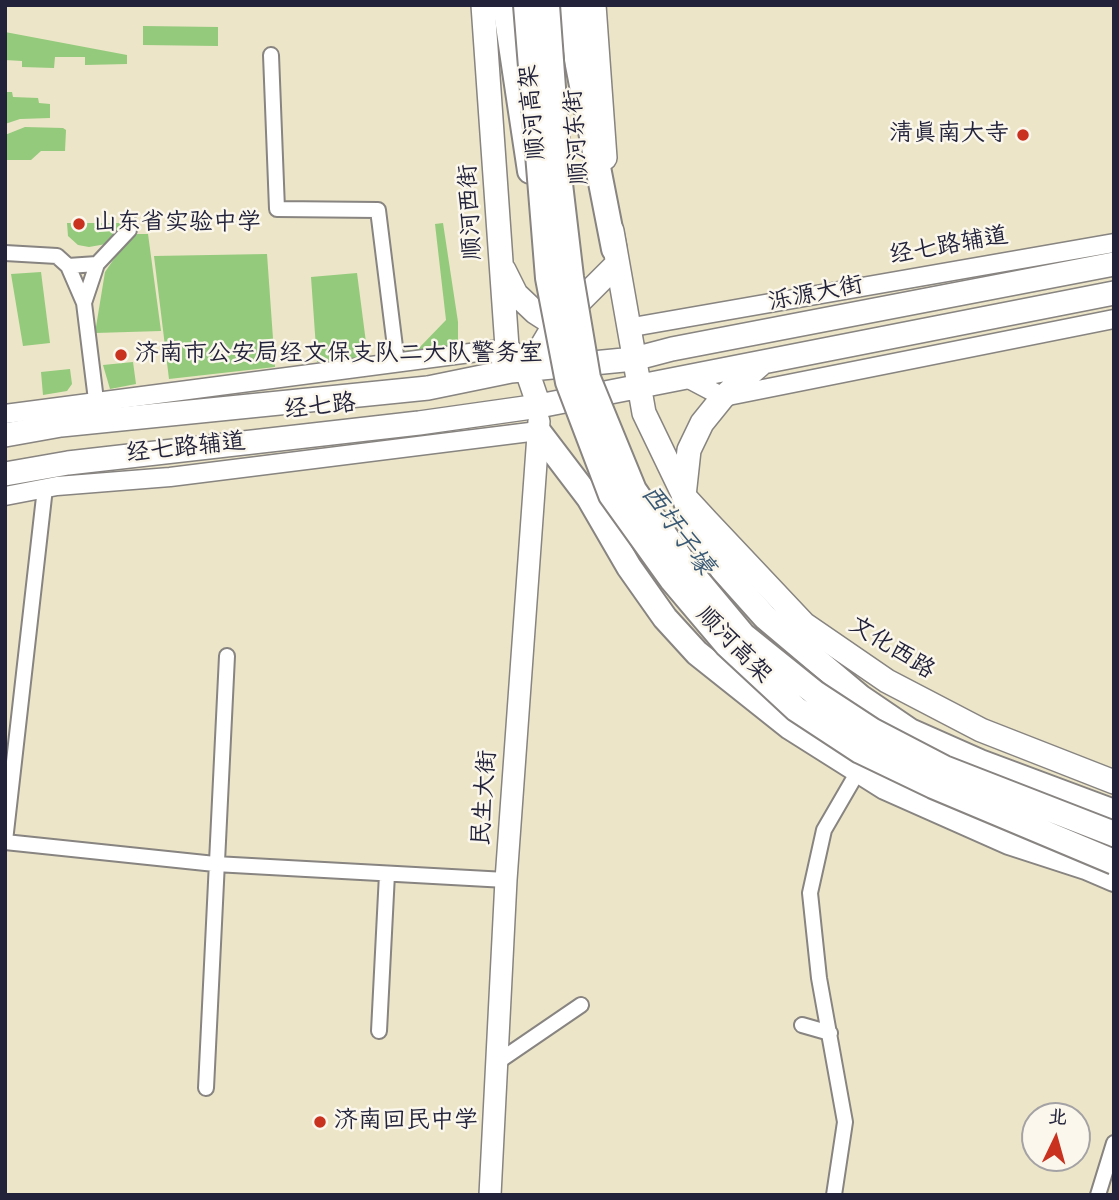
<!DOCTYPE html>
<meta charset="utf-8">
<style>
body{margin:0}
#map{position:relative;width:1119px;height:1200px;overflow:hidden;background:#ece5c7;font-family:Mynerve,"LXGW WenKai TC",sans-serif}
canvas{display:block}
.frame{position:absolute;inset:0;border:7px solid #22223b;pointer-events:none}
.north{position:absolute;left:1021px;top:1102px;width:70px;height:70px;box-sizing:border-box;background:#fbf7ec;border:2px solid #a4a2a5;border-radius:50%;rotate:5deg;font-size:19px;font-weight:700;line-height:28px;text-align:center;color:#22223b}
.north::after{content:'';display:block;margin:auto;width:24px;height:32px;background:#c8321e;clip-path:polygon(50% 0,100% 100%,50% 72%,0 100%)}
</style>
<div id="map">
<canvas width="1119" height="1200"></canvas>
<div class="frame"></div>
<div class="north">北</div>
</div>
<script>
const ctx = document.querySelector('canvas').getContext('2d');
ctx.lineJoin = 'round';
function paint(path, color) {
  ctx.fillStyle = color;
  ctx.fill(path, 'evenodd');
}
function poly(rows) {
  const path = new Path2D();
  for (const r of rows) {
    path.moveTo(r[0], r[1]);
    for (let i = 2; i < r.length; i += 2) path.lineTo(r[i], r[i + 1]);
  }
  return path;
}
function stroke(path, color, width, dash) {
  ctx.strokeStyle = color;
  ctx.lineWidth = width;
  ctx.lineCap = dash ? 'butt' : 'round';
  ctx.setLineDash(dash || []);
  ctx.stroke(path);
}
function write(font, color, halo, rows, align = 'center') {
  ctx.font = font + ' Mynerve,"LXGW WenKai TC",sans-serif';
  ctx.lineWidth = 5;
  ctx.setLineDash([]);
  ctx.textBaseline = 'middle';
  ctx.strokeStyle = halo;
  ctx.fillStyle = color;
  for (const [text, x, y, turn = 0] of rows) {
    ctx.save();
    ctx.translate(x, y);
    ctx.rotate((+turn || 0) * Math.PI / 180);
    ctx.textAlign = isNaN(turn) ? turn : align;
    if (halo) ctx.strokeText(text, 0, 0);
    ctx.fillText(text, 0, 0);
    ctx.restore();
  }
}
paint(poly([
 [143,26,218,27,218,46,143,45],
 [5,32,127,55,127,64,85,65,85,57,55,57,54,68,22,67,22,61,5,60],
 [5,92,12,92,13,97,38,98,39,103,50,104,50,118,20,119,5,124],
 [25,127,63,128,66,130,65,151,41,151,31,160,5,160,5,135],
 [67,223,121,223,117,235,106,244,89,247,78,245,68,236],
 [443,223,458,322,458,344,404,356,404,351,418,349,446,320,435,224],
 [131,234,148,234,161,331,95,333,105,272],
 [267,254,275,367,169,379,154,256],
 [41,272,50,343,23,346,11,274],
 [357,273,368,358,317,362,311,277],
 [133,362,136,384,110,389,103,365],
 [70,369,72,384,67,391,43,395,41,372]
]), '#93ca7c');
const minor = poly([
 [271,55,277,209,378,210,397,363],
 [5,253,57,256,68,266,97,264],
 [68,266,84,303,96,400],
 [84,303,97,264,129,230,129,222],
 [5,841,45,488],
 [5,842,215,864,506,880],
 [802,1025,830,1033],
 [379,1031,387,874],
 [499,1061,581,1005],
 [206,1088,227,656],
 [834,1195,845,1122,819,978,810,893,824,830,853,780],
 [1098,1195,1114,1143]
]);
const tertiary = poly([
 [627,328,1114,243],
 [687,378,723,397,1114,319],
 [5,414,493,350,511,371],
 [5,496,57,486,170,477,538,431]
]);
const secondary = poly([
 [490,1195,506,880,539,421]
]);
const primary = poly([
 [483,5,507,347,527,371,539,406],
 [594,5,605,158],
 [612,231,644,413,684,496,707,521,804,624,887,681,981,730,1114,782],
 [504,270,516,294,535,312,549,321,560,321],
 [527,371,552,329,616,265],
 [5,435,61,425,428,388,511,371,634,359,672,349,1114,264],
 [5,474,68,463,419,423,539,406,1114,293],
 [684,496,689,450,702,423,723,397,762,363]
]);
const trunk = poly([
 [505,5,530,171],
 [571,5,577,60,614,249],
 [538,431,589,498,629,567,665,618,697,653,790,727,885,787,1009,842,1086,867,1114,879],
 [684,496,695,528,722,569,765,617,860,697,910,731,980,762,1114,812]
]);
stroke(minor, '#878481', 18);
stroke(tertiary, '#878481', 21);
stroke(secondary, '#878481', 24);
stroke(primary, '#878481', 26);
stroke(trunk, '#878481', 28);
stroke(minor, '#fff', 14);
stroke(tertiary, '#fff', 18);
stroke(secondary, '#fff', 21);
stroke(primary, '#fff', 23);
stroke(trunk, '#fff', 24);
const trunkBridge = poly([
 [526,5,548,278,568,382,611,495,672,580,727,645,796,709,860,751,933,786,1114,862],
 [547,5,560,184,571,277,588,378,634,490,688,569,743,635,815,693,873,731,944,768,1114,834]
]);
stroke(trunkBridge, '#878481', 28, []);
stroke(trunkBridge, '#fff', 24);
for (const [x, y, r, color] of [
 [1023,135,7,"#c8321e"],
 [79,224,7,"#c8321e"],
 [121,355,7,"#c8321e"],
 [320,1122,7,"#c8321e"]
]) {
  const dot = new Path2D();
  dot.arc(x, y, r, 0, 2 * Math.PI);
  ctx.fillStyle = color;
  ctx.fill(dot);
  stroke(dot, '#fbf7ec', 2.5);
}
write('24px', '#22223b', '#fbf7ec', [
 ["顺河高架",534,112,-95],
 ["顺河东街",578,137,-94],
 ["顺河西街",472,212,-93],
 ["经七路辅道",949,247,-10],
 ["泺源大街",816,295,-11],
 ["经七路",320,408,-6],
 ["经七路辅道",186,449,-6],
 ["顺河高架",733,646,46],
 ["文化西路",891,649,32],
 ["民生大街",486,798,-86]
]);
write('24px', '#22223b', '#fbf7ec', [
 ["清真南大寺",1009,135,"right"],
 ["山东省实验中学",93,224],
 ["济南市公安局经文保支队二大队警务室",135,355],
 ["济南回民中学",334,1122]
], 'left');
write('italic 26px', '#385874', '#fbf7ec', [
 ["西圩子壕",676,531,54]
]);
</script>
